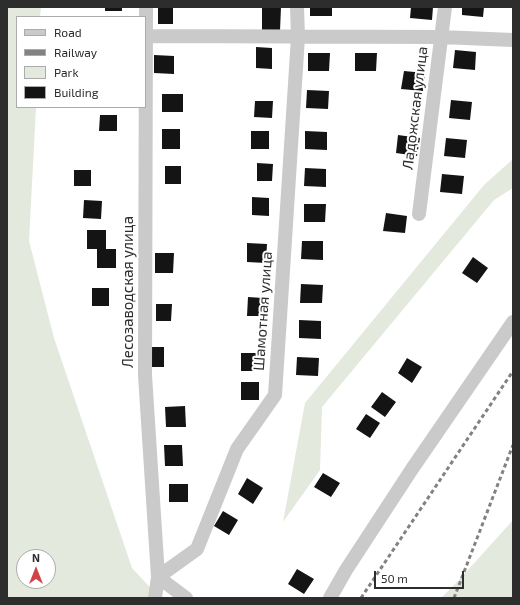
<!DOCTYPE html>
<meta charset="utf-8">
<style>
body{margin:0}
#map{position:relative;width:520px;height:605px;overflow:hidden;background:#fff;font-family:"Exo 2",sans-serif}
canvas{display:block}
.frame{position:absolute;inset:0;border:8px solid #2d2d2d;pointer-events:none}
.legend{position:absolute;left:16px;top:16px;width:130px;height:92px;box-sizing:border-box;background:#fff;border:1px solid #ababab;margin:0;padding:5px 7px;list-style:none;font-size:12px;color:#2d2d2d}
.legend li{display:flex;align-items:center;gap:8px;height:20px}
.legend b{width:20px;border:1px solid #ababab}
.north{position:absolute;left:16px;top:549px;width:40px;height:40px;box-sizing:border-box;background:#fff;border:1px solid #ababab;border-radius:50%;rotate:0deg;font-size:11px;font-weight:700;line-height:16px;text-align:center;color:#2d2d2d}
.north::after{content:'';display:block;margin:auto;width:14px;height:18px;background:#d04447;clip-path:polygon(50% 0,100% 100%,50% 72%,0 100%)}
.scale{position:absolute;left:374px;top:571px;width:90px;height:18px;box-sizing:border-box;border:2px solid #2d2d2d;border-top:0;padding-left:5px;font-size:12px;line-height:14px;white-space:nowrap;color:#2d2d2d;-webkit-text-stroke:3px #fff;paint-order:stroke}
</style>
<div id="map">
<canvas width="520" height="605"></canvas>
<div class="frame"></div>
<ul class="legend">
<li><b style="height:5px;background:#cacaca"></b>Road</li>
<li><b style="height:5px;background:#828282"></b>Railway</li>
<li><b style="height:11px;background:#e3e9dd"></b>Park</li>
<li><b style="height:11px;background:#141414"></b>Building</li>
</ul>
<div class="north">N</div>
<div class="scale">50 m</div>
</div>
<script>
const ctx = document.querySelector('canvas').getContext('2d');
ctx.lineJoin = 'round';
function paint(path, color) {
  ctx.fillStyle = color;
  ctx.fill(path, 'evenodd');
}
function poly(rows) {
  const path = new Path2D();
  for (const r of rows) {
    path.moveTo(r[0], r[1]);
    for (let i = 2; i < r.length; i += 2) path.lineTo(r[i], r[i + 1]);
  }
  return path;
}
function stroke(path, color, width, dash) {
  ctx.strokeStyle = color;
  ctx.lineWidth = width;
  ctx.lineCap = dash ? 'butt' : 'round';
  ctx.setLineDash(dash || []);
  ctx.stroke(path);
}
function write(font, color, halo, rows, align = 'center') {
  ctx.font = font + ' "Exo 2",sans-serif';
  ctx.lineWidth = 4;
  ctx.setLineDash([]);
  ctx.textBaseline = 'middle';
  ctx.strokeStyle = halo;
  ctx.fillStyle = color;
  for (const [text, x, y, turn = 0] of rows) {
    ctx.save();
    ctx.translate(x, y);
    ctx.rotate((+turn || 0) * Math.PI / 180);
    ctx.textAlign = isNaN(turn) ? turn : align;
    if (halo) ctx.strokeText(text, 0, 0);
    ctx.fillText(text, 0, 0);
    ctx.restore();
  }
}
paint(poly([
 [7,7,41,7,40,17,17,17,17,107,36,107,29,241,54,338,132,568,160,598,7,598],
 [24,557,48,557,48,581,24,581],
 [513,159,513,188,494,200,322,407,320,470,283,522,305,403,484,185],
 [513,520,513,598,441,598,459,580]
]), '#e3e9dd');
paint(poly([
 [105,7,122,7,122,11,105,11],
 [158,7,173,7,173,24,158,24],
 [262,7,281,7,280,31,262,31],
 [310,7,332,7,332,16,310,16],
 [411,7,433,7,432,20,410,18],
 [462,7,484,7,483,17,462,15],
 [256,47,272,48,272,69,256,68],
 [455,50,476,52,475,70,453,68],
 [308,53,330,53,329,71,308,71],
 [355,53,377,53,376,71,355,71],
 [154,55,174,56,174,74,154,73],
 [404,71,425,73,423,91,401,89],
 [307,90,329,91,328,109,306,108],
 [162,94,183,94,183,112,162,112],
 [451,100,472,102,470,120,449,118],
 [255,101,273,101,272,118,254,117],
 [100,115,117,115,117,131,99,131],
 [162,129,180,129,180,149,162,149],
 [251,131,269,131,269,149,251,149],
 [305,131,327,132,327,150,305,149],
 [398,135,420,138,417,156,396,153],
 [446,138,467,140,465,158,444,156],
 [257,163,273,164,272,181,257,181],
 [165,166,181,166,181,184,165,184],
 [305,168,326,169,326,187,304,186],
 [74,170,91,170,91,186,74,186],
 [442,174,464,176,462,194,440,192],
 [252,197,269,198,269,216,252,215],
 [84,200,102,201,101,219,83,218],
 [304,204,326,204,325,222,304,222],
 [386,213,407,216,405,233,383,231],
 [87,230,106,230,106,249,87,249],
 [302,241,323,241,323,260,301,259],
 [247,243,267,244,266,263,247,262],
 [97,249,116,249,116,268,97,268],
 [155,253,174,253,173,273,155,273],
 [473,257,488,268,477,283,462,273],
 [301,284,323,285,322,303,300,303],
 [92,288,109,288,109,306,92,306],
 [248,297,263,298,262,316,247,316],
 [156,304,172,304,171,321,156,321],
 [299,320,321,321,321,339,299,338],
 [148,347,164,347,164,367,148,367],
 [241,353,259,353,259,371,241,371],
 [297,357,319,358,318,376,296,375],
 [407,358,422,367,412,383,398,373],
 [241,382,259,382,259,400,241,400],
 [382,392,396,402,385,417,371,407],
 [185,406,186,427,166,427,165,407],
 [366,414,380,423,370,438,356,429],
 [164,445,182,445,183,466,165,466],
 [323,473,340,483,331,497,314,487],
 [247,478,263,488,253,504,238,494],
 [169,484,188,484,188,502,169,502],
 [223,511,238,520,229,535,214,526],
 [297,569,314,579,304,594,288,584]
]), '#141414');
stroke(poly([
 [146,7,145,375,158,577,155,598],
 [146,36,441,37,513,40],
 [419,214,445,7],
 [158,577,197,549,237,449,275,395,298,37,297,7],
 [158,577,186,598],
 [330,598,346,570,412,469,513,322]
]), '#cacaca', 14);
stroke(poly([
 [361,598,513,371],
 [454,598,513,445]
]), '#828282', 3, [4, 3]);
write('15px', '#2d2d2d', '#fff', [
 ["Ладожская улица",415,108,-83],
 ["Лесозаводская улица",128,292,-90],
 ["Шамотная улица",263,311,-86]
]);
</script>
